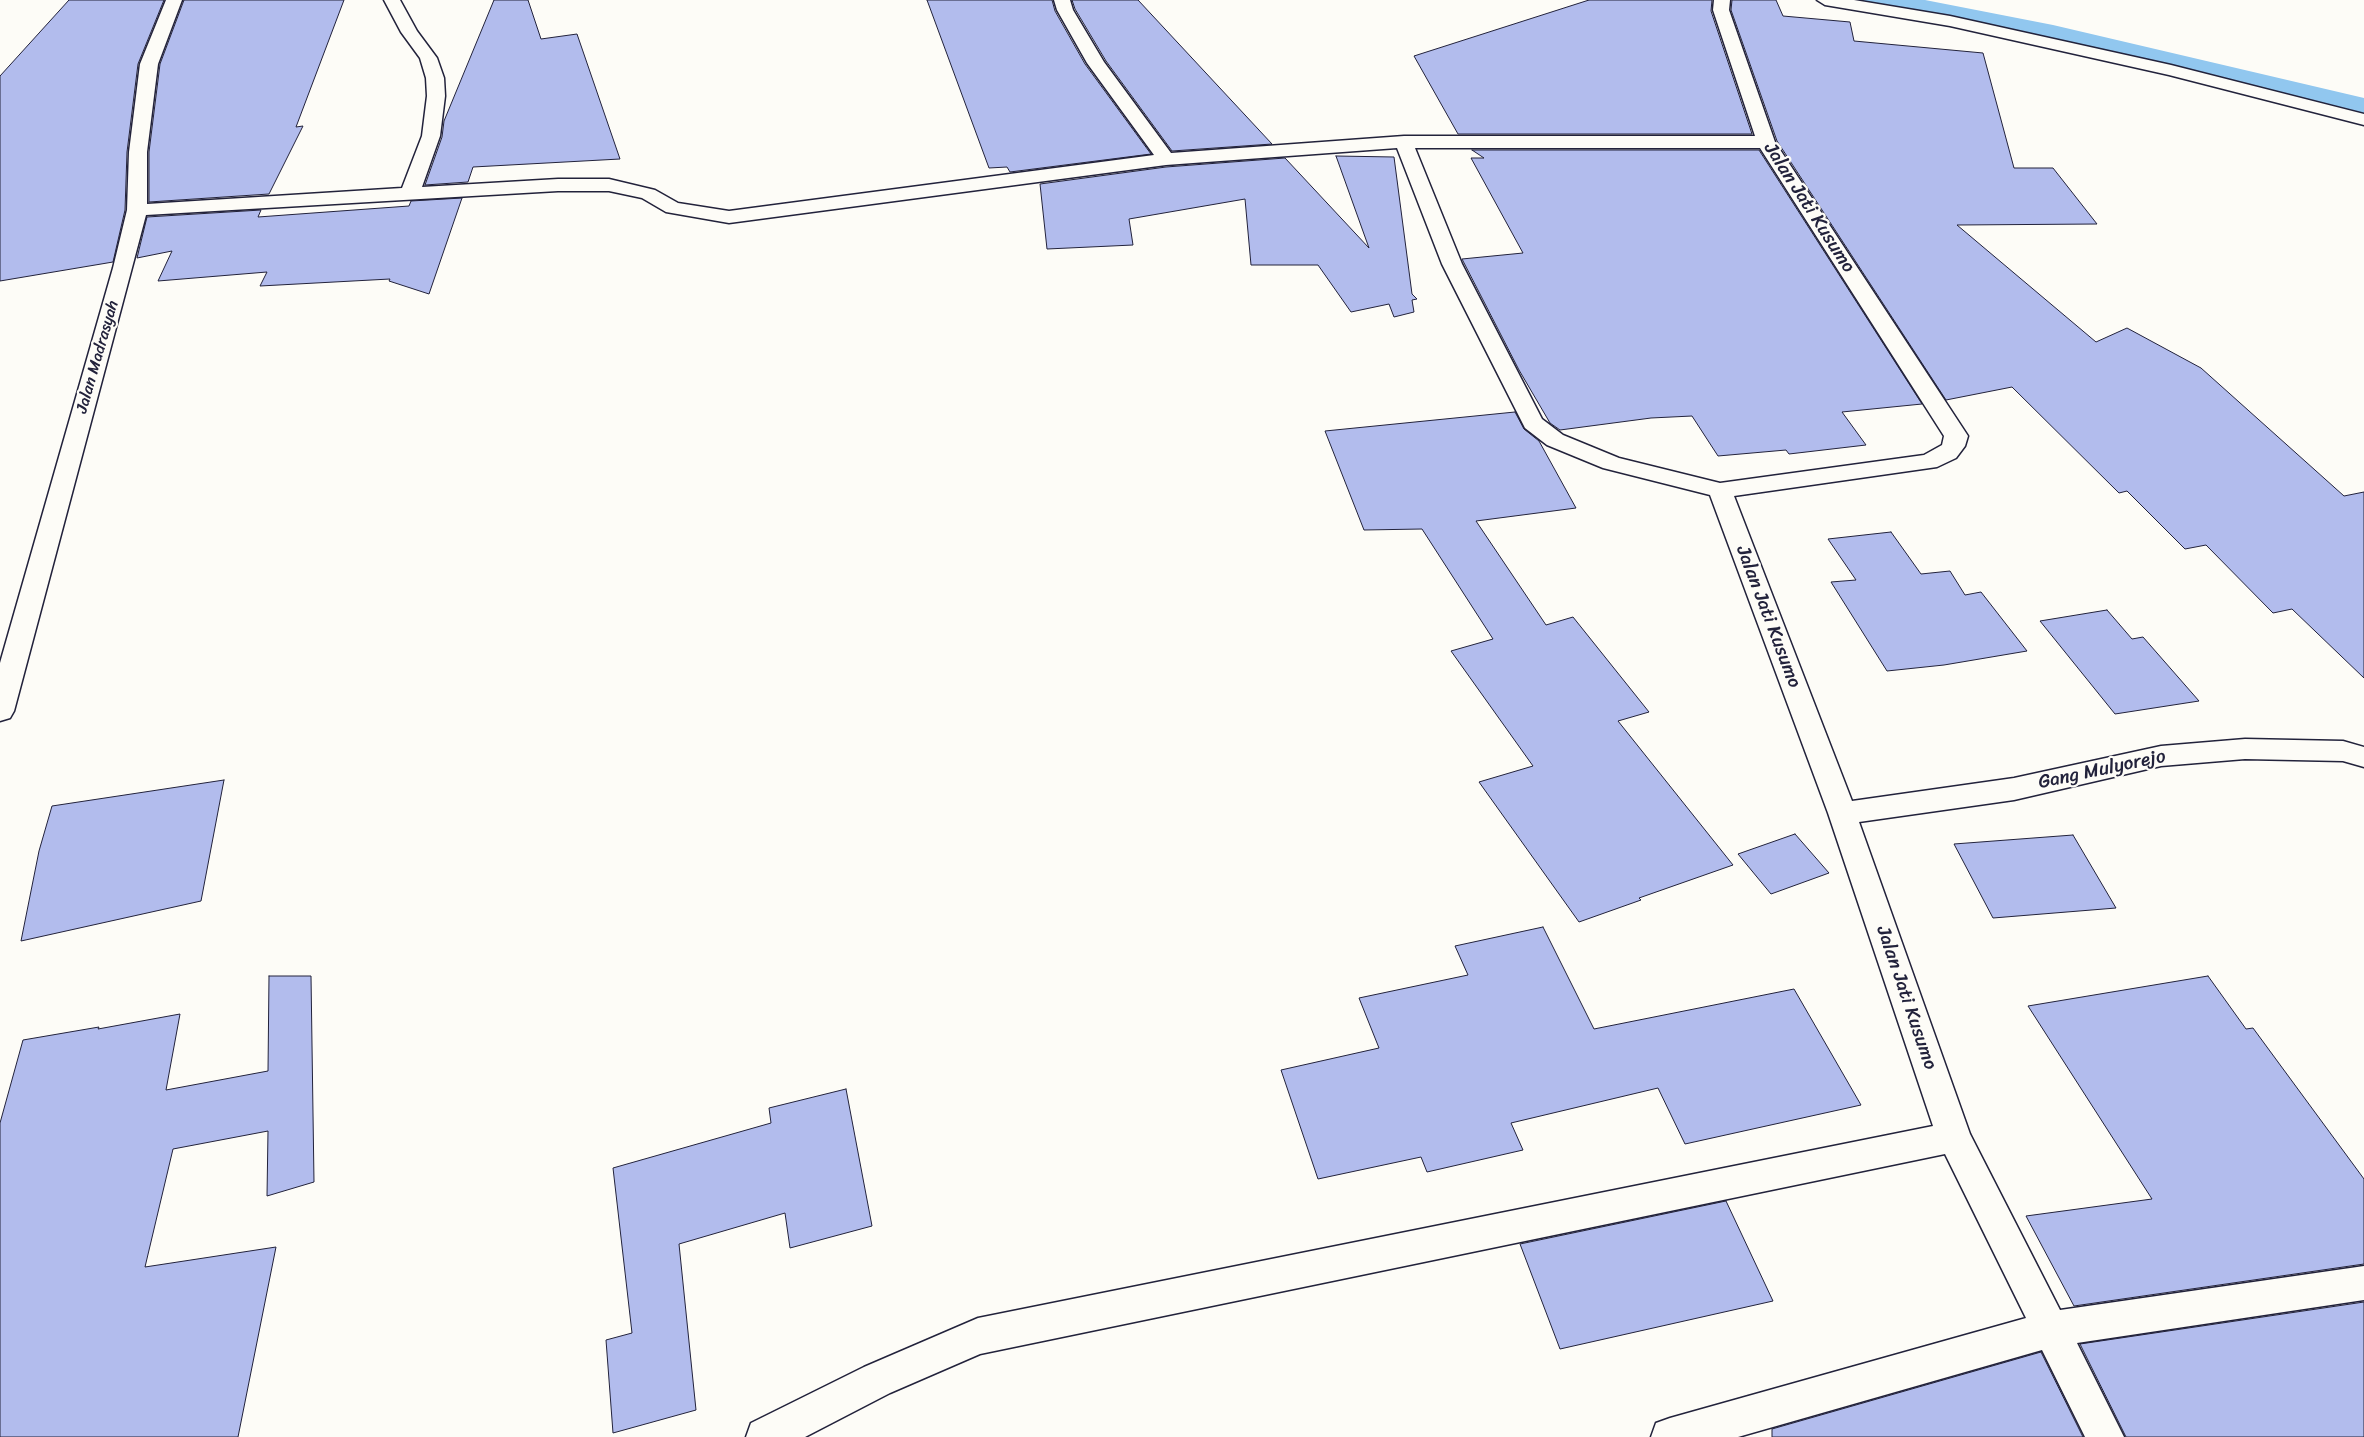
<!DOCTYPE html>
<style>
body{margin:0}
canvas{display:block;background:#fdfcf7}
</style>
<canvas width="2364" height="1437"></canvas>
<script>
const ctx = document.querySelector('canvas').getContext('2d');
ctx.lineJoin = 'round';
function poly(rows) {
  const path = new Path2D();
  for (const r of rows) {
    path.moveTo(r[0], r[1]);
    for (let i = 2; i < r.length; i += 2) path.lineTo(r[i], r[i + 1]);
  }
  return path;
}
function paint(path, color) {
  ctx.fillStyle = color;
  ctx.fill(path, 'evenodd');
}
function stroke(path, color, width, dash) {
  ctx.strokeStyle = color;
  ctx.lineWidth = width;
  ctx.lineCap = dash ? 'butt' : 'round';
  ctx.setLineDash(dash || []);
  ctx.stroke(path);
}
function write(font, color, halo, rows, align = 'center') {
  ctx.font = font + ' Sriracha,sans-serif';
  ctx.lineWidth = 4.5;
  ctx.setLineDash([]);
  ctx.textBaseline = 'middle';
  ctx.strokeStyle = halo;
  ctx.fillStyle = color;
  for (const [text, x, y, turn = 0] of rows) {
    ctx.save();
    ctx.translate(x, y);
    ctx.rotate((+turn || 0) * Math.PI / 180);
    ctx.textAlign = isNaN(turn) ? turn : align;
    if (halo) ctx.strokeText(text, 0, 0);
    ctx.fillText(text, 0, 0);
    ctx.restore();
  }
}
paint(poly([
 [1848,0,1925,0,2053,25,2364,98,2364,122,2053,47,1867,11,1854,8,1848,0]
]), '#91c7ef');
const building = poly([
 [69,0,164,0,138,64,127,152,125,210,113,262,0,281,0,76,69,0],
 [184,0,344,0,296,127,303,126,269,194,149,202,149,152,160,64,184,0],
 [494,0,528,0,541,39,577,34,620,159,473,167,468,182,425,185,442,137,444,121,494,0],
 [927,0,1052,0,1055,11,1085,64,1151,154,1010,172,1007,167,989,168,927,0],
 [1072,0,1138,0,1272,144,1172,151,1106,61,1075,9,1072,0],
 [1589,0,1712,0,1711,11,1752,134,1458,134,1414,56,1589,0],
 [1732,0,1776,0,1783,16,1850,22,1854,41,1983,53,2014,168,2053,168,2097,224,1957,225,2096,342,2127,328,2201,368,2344,496,2364,492,2364,678,2292,609,2273,613,2206,545,2185,549,2127,491,2119,493,2012,387,1946,400,1777,141,1731,10,1732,0],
 [1472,150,1759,150,1922,404,1842,412,1866,445,1789,454,1786,450,1718,456,1692,416,1651,418,1560,430,1550,423,1519,370,1462,259,1523,253,1471,158,1484,158,1472,150],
 [1336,156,1394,157,1412,294,1417,299,1412,300,1414,312,1394,317,1389,304,1351,312,1318,265,1251,265,1245,199,1129,219,1133,245,1047,249,1040,184,1166,167,1285,158,1369,248,1336,156],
 [462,198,429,294,389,281,390,279,260,286,267,272,158,281,172,251,137,258,147,217,261,210,258,217,409,206,411,201,462,198],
 [1515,412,1524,429,1539,441,1576,508,1476,521,1546,625,1573,617,1649,712,1618,721,1733,865,1639,898,1641,900,1579,922,1479,782,1533,766,1451,651,1493,639,1422,529,1364,530,1325,431,1515,412],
 [1891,532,1921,574,1950,571,1965,595,1981,592,2027,651,1944,665,1887,671,1831,582,1856,580,1828,539,1891,532],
 [2107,610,2132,639,2143,637,2199,701,2115,714,2040,621,2107,610],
 [224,780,201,901,21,941,39,851,52,806,224,780],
 [1795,834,1829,873,1771,894,1738,854,1795,834],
 [2073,835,2116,908,1993,918,1954,844,2073,835],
 [1543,927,1594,1029,1794,989,1861,1105,1685,1144,1658,1088,1511,1123,1523,1150,1427,1172,1421,1157,1318,1179,1281,1070,1379,1048,1359,998,1468,975,1455,946,1543,927],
 [269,976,311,976,314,1182,267,1196,268,1131,173,1149,145,1267,276,1247,238,1437,0,1437,0,1123,23,1040,99,1027,98,1029,180,1014,166,1090,268,1071,269,976],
 [2208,976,2246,1029,2253,1028,2364,1179,2364,1264,2074,1306,2026,1216,2152,1199,2028,1006,2208,976],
 [846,1089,872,1226,790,1248,785,1213,679,1244,696,1410,613,1433,606,1340,632,1333,613,1168,771,1123,769,1108,846,1089],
 [1726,1201,1773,1301,1560,1349,1520,1244,1726,1201],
 [2364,1302,2364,1437,2126,1437,2080,1344,2364,1302],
 [2041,1352,2083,1437,1772,1437,1772,1429,2041,1352]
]);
paint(building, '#b2bced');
stroke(building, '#22223b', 1);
const minor = poly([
 [166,0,182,0,158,64,147,152,147,204,402,188,422,136,427,96,426,78,420,58,401,32,384,0,400,0,417,31,437,58,444,78,445,96,440,136,422,187,558,179,609,179,655,190,678,203,729,211,1154,155,1087,63,1057,10,1054,0,1070,0,1073,10,1104,62,1171,153,1404,136,1755,136,1713,10,1714,0,1730,0,1729,10,1775,142,1968,436,1965,446,1956,458,1937,467,1734,496,1852,801,2014,778,2161,746,2245,739,2343,741,2364,747,2364,767,2343,761,2245,759,2161,766,2014,800,1859,822,1970,1134,2060,1310,2364,1266,2364,1300,2077,1343,2124,1437,2085,1437,2042,1350,1738,1437,1651,1437,1656,1423,1670,1418,2026,1318,1945,1154,980,1354,890,1393,805,1437,746,1437,751,1423,864,1367,978,1318,1933,1126,1828,813,1710,495,1603,468,1547,445,1525,428,1442,264,1397,148,1166,165,729,223,666,212,642,198,609,191,558,191,146,215,14,711,10,718,0,721,0,663,113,268,127,210,129,152,140,64,166,0],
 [1415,148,1760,148,1944,436,1942,445,1924,455,1720,483,1619,458,1563,435,1542,419,1462,264,1415,148],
 [1817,0,1854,0,1950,16,2171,65,2364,114,2364,125,2169,75,1950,26,1825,5,1817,0]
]);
stroke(minor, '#22223b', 3);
paint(minor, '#fdfcf7');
write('16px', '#22223b', '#fdfcf7', [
 ["Jalan Madrasyah",98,357,-74]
]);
write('19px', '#22223b', '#fdfcf7', [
 ["Jalan Jati Kusumo",1809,208,57],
 ["Jalan Jati Kusumo",1768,617,69],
 ["Gang Mulyorejo",2102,770,-12],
 ["Jalan Jati Kusumo",1906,998,71]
]);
</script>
